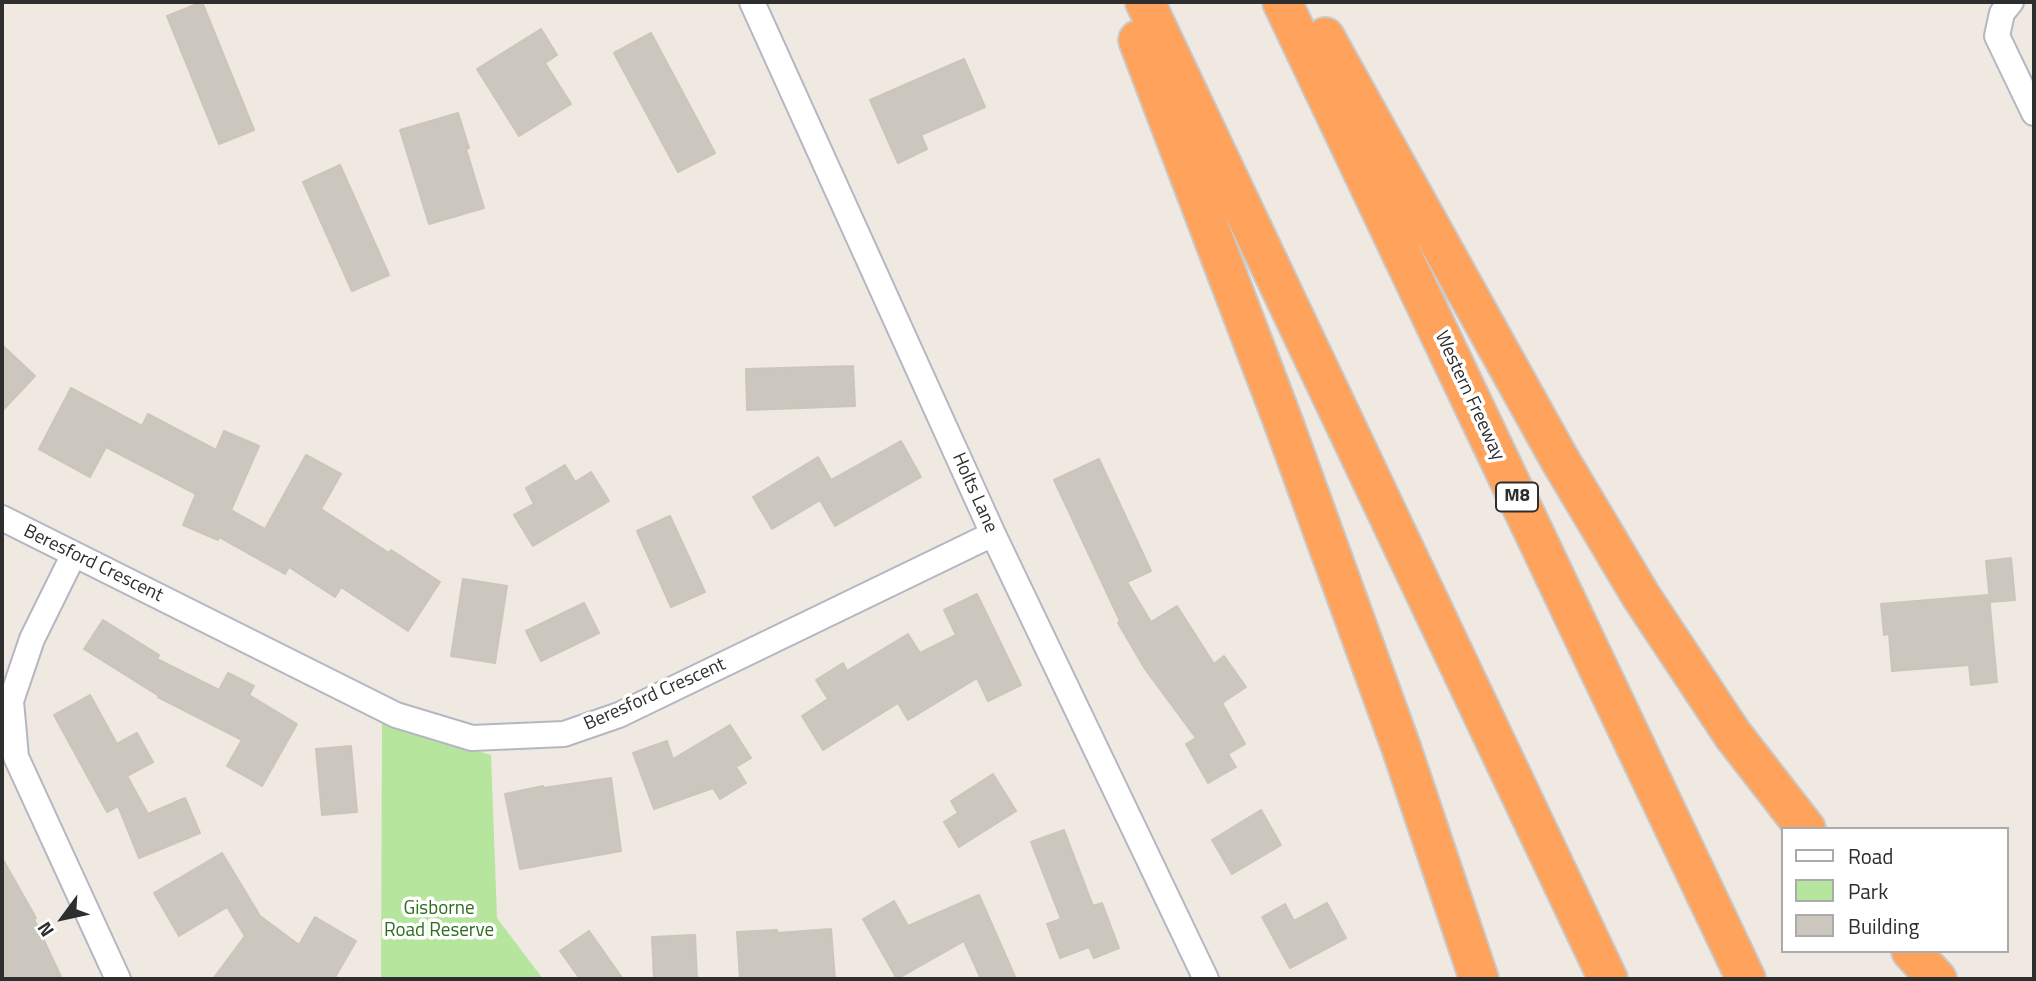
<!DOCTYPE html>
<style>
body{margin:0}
#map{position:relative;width:2036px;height:981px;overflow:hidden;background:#efe9e1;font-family:"Titillium Web",sans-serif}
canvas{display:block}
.frame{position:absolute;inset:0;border:4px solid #2e2e2e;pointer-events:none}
.legend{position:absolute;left:1781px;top:827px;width:228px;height:126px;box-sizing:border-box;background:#fff;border:2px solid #ababab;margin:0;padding:9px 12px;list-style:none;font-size:21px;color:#2e2e2e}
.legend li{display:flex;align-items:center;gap:14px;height:35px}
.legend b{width:35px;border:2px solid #ababab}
.north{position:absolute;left:28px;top:883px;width:70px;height:70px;-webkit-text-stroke:5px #fff;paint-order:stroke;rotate:237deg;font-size:19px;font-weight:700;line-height:28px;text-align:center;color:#2e2e2e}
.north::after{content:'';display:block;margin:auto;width:24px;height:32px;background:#2e2e2e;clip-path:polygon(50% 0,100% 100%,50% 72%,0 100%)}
</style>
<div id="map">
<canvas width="2036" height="981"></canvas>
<div class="frame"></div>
<ul class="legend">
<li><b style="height:9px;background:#fff"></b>Road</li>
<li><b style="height:19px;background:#b6e59e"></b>Park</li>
<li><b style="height:19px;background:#cbc7bf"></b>Building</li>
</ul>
<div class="north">N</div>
</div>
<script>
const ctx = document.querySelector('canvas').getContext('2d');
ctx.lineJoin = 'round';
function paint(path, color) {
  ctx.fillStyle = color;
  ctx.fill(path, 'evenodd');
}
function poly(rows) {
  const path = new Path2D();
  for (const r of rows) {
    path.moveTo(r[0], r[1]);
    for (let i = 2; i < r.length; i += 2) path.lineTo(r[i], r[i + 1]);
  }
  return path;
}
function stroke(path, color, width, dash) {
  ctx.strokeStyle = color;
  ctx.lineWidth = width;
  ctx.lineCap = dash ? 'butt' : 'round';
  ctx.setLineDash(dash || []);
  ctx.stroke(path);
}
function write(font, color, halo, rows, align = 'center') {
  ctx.font = font + ' "Titillium Web",sans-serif';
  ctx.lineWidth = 7;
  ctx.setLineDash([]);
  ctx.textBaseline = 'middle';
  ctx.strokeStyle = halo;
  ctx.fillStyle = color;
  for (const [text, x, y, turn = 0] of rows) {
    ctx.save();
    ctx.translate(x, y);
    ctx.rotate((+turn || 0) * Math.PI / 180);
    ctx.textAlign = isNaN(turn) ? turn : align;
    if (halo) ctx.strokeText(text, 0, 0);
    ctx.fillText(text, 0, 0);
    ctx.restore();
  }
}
paint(poly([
 [382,722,491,755,497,918,543,979,381,979]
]), '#b6e59e');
const building = poly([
 [202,2,254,130,219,144,167,16,202,2],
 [541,29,557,55,545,63,571,104,519,136,477,69,541,29],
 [651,33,715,153,678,172,614,53,651,33],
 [964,59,985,107,921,135,927,149,898,163,870,100,964,59],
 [458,113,469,148,466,149,484,208,429,224,400,130,458,113],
 [340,165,389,275,352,291,303,182,340,165],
 [2,345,35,376,2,411,2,345],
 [853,366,855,406,747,410,746,369,853,366],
 [71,388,142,426,148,414,216,450,224,431,259,446,231,510,265,529,306,455,341,474,321,509,389,553,391,550,440,582,408,631,341,587,335,597,289,567,285,574,219,537,218,540,183,525,196,494,106,447,90,477,39,449,71,388],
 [901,441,921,477,835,526,820,500,772,529,753,497,818,457,831,480,901,441],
 [1099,459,1151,571,1127,582,1151,622,1177,606,1214,664,1224,656,1246,687,1222,703,1245,744,1228,754,1236,767,1208,783,1186,744,1196,738,1145,669,1118,623,1120,621,1054,480,1099,459],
 [565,465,575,482,591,472,609,501,533,546,514,515,534,504,526,488,565,465],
 [670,516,705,592,671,607,637,531,670,516],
 [2011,558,2015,600,1990,602,1986,561,2011,558],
 [463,579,507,586,495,663,451,656,463,579],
 [977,594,1021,685,988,701,977,678,908,720,898,703,823,750,802,716,828,699,816,680,843,663,847,671,908,634,920,653,956,635,944,610,977,594],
 [1989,595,1997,682,1971,685,1969,665,1892,671,1889,634,1884,635,1881,604,1989,595],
 [584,603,599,633,541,661,526,631,584,603],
 [103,620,159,655,157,659,219,690,228,673,254,686,249,695,297,724,262,786,227,766,242,740,158,697,159,696,84,649,103,620],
 [90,695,117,744,137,733,153,762,127,776,148,814,185,798,200,833,139,858,118,806,107,812,54,715,90,695],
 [730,725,751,758,736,767,746,783,720,799,713,788,654,809,633,753,667,741,673,759,730,725],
 [351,746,357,812,322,815,316,749,351,746],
 [993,774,1016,811,959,847,944,822,958,813,951,801,993,774],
 [611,778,621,851,520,869,505,794,543,786,543,788,611,778],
 [1261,810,1281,845,1232,874,1212,840,1261,810],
 [1064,830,1093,906,1102,903,1119,948,1094,958,1089,947,1060,958,1047,924,1061,919,1031,842,1064,830],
 [222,853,260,916,299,945,315,917,356,941,334,979,213,979,245,936,227,907,179,936,154,893,222,853],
 [2,858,36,918,34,919,62,979,2,979,2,858],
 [979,895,1016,979,981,979,964,941,897,979,863,919,894,901,908,926,979,895],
 [1327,903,1346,938,1290,968,1262,917,1285,904,1294,921,1327,903],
 [831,929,835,979,740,979,737,932,777,930,777,933,831,929],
 [589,931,623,979,580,979,560,951,589,931],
 [695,935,697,979,654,979,652,937,695,935]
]);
paint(building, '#cbc7bf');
stroke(building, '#cbc5ba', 2);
const minor = poly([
 [752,2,993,534,1206,979],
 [2011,2,2002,13,1997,36,2034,113],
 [2,518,396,715,472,738,564,734,619,715,993,534],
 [74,554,32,639,11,701,16,757,118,979]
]);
const motorway = poly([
 [1145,2,1608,979],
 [1282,2,1746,979],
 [1325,37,1560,460,1641,596,1733,735,1806,829],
 [1138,40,1284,424,1401,747,1479,979],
 [1911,951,1937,979]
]);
stroke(minor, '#b4b7c1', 28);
stroke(motorway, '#c9c9c9', 42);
stroke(minor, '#fff', 24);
stroke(motorway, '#ffa35c', 38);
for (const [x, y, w] of [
 [1517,497,42]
]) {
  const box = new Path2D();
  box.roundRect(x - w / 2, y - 14.5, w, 29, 5);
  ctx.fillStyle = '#fff';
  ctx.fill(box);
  stroke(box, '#2e2e2e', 2);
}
write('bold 18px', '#2e2e2e', null, [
 ["M8",1517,497]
]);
write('19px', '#2e2e2e', '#fff', [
 ["Western Freeway",1469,396,65],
 ["Holts Lane",974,493,66],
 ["Beresford Crescent",93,564,26],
 ["Beresford Crescent",655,695,-24]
]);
write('19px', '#2c6e1b', '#fff', [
 ["Gisborne",439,909],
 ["Road Reserve",439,931]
]);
</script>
